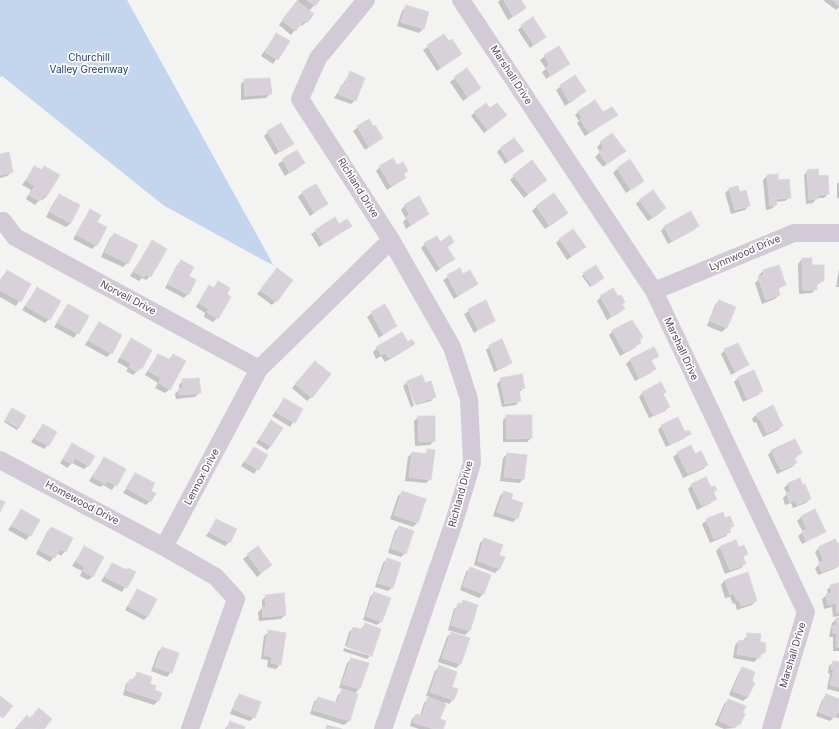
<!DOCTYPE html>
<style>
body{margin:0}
canvas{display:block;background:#f3f4f2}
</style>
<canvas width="839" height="729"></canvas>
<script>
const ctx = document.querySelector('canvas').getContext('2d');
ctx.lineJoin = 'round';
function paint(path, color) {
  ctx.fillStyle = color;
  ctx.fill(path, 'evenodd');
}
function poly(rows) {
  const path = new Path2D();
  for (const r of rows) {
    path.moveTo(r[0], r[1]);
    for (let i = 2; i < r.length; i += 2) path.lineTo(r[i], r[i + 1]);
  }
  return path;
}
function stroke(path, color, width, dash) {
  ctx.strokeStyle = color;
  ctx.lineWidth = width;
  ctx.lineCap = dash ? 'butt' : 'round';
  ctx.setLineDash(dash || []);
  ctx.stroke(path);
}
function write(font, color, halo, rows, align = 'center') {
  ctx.font = font + ' Inter,sans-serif';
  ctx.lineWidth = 3.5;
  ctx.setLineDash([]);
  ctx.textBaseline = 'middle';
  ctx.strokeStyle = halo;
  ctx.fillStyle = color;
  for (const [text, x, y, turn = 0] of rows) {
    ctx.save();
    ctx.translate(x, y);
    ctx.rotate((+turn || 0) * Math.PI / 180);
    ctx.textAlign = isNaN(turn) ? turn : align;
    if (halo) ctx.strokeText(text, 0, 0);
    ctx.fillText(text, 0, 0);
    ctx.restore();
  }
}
paint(poly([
 [0,0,127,0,274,266,163,205,2,76,0,77]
]), '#c4d5ee');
paint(poly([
 [298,0,319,0,309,11,306,22,302,26,300,24,291,35,279,25],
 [500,0,519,0,525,8,508,20,498,2],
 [823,0,839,0,839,7,836,10],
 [406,6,428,13,423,29,419,33,397,26,402,11],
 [522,26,545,37,530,48,518,30],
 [276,34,288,41,273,64,261,56],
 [444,35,460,54,437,71,423,50],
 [545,56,569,64,546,79,542,72,546,69,540,60],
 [467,69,480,88,463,101,450,82],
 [350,73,355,100,351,104,334,98],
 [574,76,585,91,565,106,556,90],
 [245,80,270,94,266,98,241,100,241,84],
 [490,110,501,119,484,133,471,116,475,112],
 [579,111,602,114,616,115,585,136,577,123,579,121,575,115],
 [368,120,382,138,365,150,353,131],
 [268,132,292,143,275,155,264,136],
 [601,143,624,151,603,167,595,157,600,152,597,147],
 [501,148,522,151,505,164,497,152],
 [296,151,304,163,285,176,278,164],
 [0,155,12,172,7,176,0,178],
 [35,167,41,171,44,167,47,196,42,200,40,199,35,205,26,199,31,190,22,185],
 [380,167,403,175,405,178,387,190,376,171],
 [617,169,643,181,626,193,613,173],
 [808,171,818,177,828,194,824,198,817,198,813,203,806,204,804,175],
 [514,176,543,182,524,198,510,180],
 [767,176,778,181,790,197,785,201,775,202,776,205,771,209,766,210,763,180],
 [839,182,839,198,837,198,837,184],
 [737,187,739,193,749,205,745,210,731,214,725,193,729,189],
 [302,193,327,204,310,216,298,197],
 [59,196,71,223,66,227,46,217,55,200],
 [640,200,661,212,648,221,636,204],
 [405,205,428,214,406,229,403,222,406,219,401,210],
 [536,207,567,213,545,229,532,211],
 [90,211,96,222,96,245,92,249,73,239],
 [335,219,338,225,351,226,319,247,311,234],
 [665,226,698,226,694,230,668,244,661,231],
 [115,234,127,263,123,267,101,257,110,238],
 [560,239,584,247,567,260,556,243],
 [152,241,150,276,146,280,142,278,139,281,130,276],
 [440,243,446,247,453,259,436,272,421,248,425,244],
 [802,259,823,281,816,285,816,289,812,293,799,294,798,264],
 [181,261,188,277,188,294,184,298,165,288,177,265],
 [778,266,784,285,777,290,779,295,775,299,762,304,755,283,760,278,759,275,763,271],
 [459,269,463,276,477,284,454,299,443,280],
 [839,269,839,287,836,287],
 [277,270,276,301,272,305,257,294],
 [7,271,30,284,16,306,0,297,0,280],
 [584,274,601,279,590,287,582,276],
 [219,282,217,318,213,322,204,317,205,313,196,307,205,291,209,287,213,289],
 [37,288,49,319,45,323,22,310],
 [601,297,617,298,624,302,621,305,624,309,607,320,597,301],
 [485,301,493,321,474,333,464,314],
 [719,301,734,307,726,328,722,332,707,326,715,305],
 [68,305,88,316,74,338,54,327],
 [372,313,396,326,379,338,367,317],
 [99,323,111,353,107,357,85,345],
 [613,331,642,337,636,347,620,356,609,335],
 [402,334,408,343,413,344,409,348,385,362,381,356,376,359,373,352,377,348],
 [131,339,151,351,141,368,133,375,126,371,128,368,117,362],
 [490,346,511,362,507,366,494,372,486,350],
 [725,350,748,365,731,375,721,354],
 [158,355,169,359,173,355,170,389,165,393,155,388,158,383,145,375],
 [657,356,651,361,655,369,651,373,635,381,626,364,630,360],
 [311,366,311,397,307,401,292,388],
 [754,371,762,391,758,395,743,402,734,382,738,378],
 [501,379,524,388,519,392,520,400,516,405,502,407,497,384],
 [183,380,199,393,195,397,176,399,175,394,179,390,179,385],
 [408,381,424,385,435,396,431,401,416,405,409,382,407,382,414,406,411,407,403,386],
 [643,392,663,394,669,406,665,411,649,418,639,397],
 [284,399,301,410,290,427,272,416],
 [772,407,782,426,778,430,763,437,756,422,754,423,752,419,756,415],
 [10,411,25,416,17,430,4,422],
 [507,416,531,416,531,438,527,442,503,442,503,420],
 [418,417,434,441,430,445,415,446,414,421],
 [271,421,271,446,267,450,256,443],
 [43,425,48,445,44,449,31,442],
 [662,425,684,433,689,434,685,438,666,447,658,430],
 [72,444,89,465,84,469,72,463,67,468,60,463],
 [254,448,266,456,254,474,241,466],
 [772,450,801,453,794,459,796,463,792,467,777,474,768,455],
 [428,451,430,479,426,483,405,481,408,457,412,453,424,454],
 [678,453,695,455,707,465,703,469,683,478,673,457],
 [507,454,526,456,524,479,519,483,500,481,503,458],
 [104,458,125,470,112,490,103,485,100,487,89,481],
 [135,474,149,491,150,501,146,505,123,493],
 [799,479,810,499,806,503,793,508,791,503,785,505,783,498,787,494,784,488,788,484],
 [692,485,716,490,713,493,716,499,711,503,697,510,688,489],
 [402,492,425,499,417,523,413,527,390,519,398,496],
 [504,492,510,500,517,518,513,522,493,516,500,496],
 [21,510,30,535,26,540,8,530],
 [801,517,825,531,820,535,802,544,798,536,803,532,797,521],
 [216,520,229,542,225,546,206,536],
 [707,520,733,525,726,536,710,543,702,524],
 [399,527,405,553,401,557,388,553,395,531],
 [51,528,65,551,61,556,57,553,50,562,36,554,47,532],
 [484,539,498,556,499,569,495,573,474,565,480,543],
 [839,546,839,565,836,568,818,575,815,568,820,564,815,552,819,548],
 [258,547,271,565,257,577,243,559],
 [720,547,738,548,746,554,743,558,745,563,741,568,725,574,716,551],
 [84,548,93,576,88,580,80,576,82,571,72,566],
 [387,559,393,587,388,591,375,587,383,563],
 [112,564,126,571,134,572,122,592,101,581],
 [470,568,484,593,479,598,460,590,466,572],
 [725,580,756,601,752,605,737,610,735,603,733,604,730,597,725,598,721,585],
 [839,584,839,616,833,617,832,607,824,609,822,599,828,594,827,590,831,586],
 [137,590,148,616,144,620,125,610],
 [374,593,382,621,377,625,363,620,370,597],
 [266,596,285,615,281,619,259,621,258,612,262,608,262,600],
 [463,602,469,631,465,635,448,630,454,609],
 [836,619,839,619,839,651,833,651,833,637,829,637,832,623],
 [365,624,371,655,367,659,343,651,344,648,370,656,370,654,345,646,349,632,354,628,360,630],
 [269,632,280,664,276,669,267,667,268,660,261,659,264,636],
 [451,633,460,664,456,668,438,662,447,637],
 [748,634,759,643,764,652,754,662,733,658,735,645,739,641,743,641],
 [162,648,171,672,167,677,151,671,158,652],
 [351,659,367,664,359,689,354,694,356,695,349,721,344,725,310,714,314,702,318,698,335,703,338,695,343,689,339,688,347,663],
 [834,662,839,663,839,692,827,689,830,674,828,673,829,666],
 [439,667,450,688,453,700,449,704,445,702,439,719,442,729,419,729,410,726,412,719,416,715,420,716,424,703,430,697,426,696,435,671],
 [743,668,748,697,743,701,729,695,739,672],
 [137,673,153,691,161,694,158,701,154,705,123,695,126,684,130,680,132,681],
 [240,695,254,717,250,721,230,714,236,699],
 [826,696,839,700,839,718,834,717,830,721,816,716,822,700],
 [728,700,739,724,735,728,724,729,715,725,724,704],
 [30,719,51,720,43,729,15,729,23,720],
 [230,722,243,729,225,729]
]), '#0003');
const building = poly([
 [307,0,320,0,315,6,307,0],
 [504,0,521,0,526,8,513,17,504,0],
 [832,0,839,0,839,6,832,0],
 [297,1,314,14,307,23,304,20,296,31,282,20,297,1],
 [406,5,429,12,424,29,401,22,406,5],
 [533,17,546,37,534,45,521,25,533,17],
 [276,33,290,41,278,60,265,52,276,33],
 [444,34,449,41,452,39,462,54,441,68,427,45,444,34],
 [559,46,570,64,551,76,546,67,550,65,544,55,559,46],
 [467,68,481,88,468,97,454,77,467,68],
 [350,71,365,78,356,101,338,94,341,85,344,86,350,71],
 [575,75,586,91,570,103,560,85,575,75],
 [270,78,272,94,245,96,244,79,270,78],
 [595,100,603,112,612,107,618,115,589,133,580,119,582,117,578,111,595,100],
 [486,103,490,108,497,103,507,115,488,130,474,112,486,103],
 [369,119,373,126,375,125,383,138,369,147,357,126,369,119],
 [281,123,294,144,280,152,267,131,281,123],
 [612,133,626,151,607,164,599,152,604,148,600,142,612,133],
 [514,138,524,151,509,161,500,148,514,138],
 [297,150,305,163,290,173,282,159,297,150],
 [9,152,13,172,0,175,0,154,9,152],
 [393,158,397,165,403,162,408,171,404,174,406,178,391,186,379,166,393,158],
 [630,159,644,181,631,190,617,168,630,159],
 [532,160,547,180,528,194,513,175,532,160],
 [34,166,42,170,44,166,60,175,47,196,44,195,40,201,29,195,35,186,26,180,34,166],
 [818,169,819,176,828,175,829,194,818,195,818,199,809,200,807,170,818,169],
 [778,174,778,180,789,179,791,198,776,199,777,205,770,206,767,175,778,174],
 [316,184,328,204,314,212,302,192,316,184],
 [738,186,740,192,746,190,750,206,735,210,729,188,738,186],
 [653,190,666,208,653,218,639,200,653,190],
 [554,193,568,213,550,226,536,206,554,193],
 [59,194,80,205,71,223,50,212,59,194],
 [419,196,429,214,411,225,406,217,410,215,404,205,419,196],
 [90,209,101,215,97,222,107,227,97,246,76,234,90,209],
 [691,211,699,226,672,241,664,226,691,211],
 [335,217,339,224,347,219,352,226,323,244,315,230,335,217],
 [573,229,586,247,572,256,559,239,573,229],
 [114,233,138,245,128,264,105,252,114,233],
 [450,235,454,242,447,247,455,259,440,268,424,243,437,236,440,242,450,235],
 [152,240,167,249,151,277,146,274,144,277,134,272,152,240],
 [802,258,812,258,812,265,824,265,824,281,817,282,817,290,803,290,802,258],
 [181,260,194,267,189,276,196,280,189,295,168,284,181,260],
 [596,265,604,278,592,286,583,273,596,265],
 [779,265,786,285,778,288,780,295,766,300,758,277,764,275,763,270,779,265],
 [277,268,293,280,277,302,260,290,277,268],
 [460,268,463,274,470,270,478,284,458,296,447,275,460,268],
 [7,270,31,284,21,302,0,290,0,282,7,270],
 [218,281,230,288,227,294,231,297,218,319,207,312,209,309,199,303,209,285,214,288,218,281],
 [37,287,61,301,50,320,26,306,37,287],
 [613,288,618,296,621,295,625,302,622,304,625,309,612,317,600,296,613,288],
 [486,300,495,321,478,330,468,309,486,300],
 [719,300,736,307,727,328,710,321,719,300],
 [68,304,89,316,79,334,57,322,68,304],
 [385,304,397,326,383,334,371,312,385,304],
 [632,320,643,337,639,339,641,343,624,352,612,330,632,320],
 [99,322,122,335,112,354,88,340,99,322],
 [402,332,408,342,412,339,415,344,389,358,385,353,381,355,376,347,402,332],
 [131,338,152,350,142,369,140,368,137,372,129,367,131,363,120,357,131,338],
 [502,339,512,363,498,369,489,345,502,339],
 [738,343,749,365,735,371,724,349,738,343],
 [654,347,659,356,651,360,656,369,639,378,630,359,654,347],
 [158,354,170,360,173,354,186,361,170,390,159,383,161,378,148,371,158,354],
 [315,361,331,374,312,398,295,384,315,361],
 [754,370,763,391,747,399,738,377,754,370],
 [522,374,525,388,519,389,521,401,505,404,500,378,522,374],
 [422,375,425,383,431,381,436,397,415,404,407,381,422,375],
 [199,378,201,393,179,395,179,389,183,388,182,379,199,378],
 [661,382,666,392,663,394,670,407,653,415,642,392,661,382],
 [284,398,303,409,295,423,276,412,284,398],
 [773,405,783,426,767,433,760,419,759,420,756,414,773,405],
 [12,408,26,416,19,428,5,420,12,408],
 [506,415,532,415,532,438,507,439,506,415],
 [418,416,435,416,435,441,419,442,418,416],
 [678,417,685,432,689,430,691,434,670,444,661,425,678,417],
 [271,420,283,428,271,446,259,439,271,420],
 [43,424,57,432,49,446,34,438,43,424],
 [795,439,802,453,794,457,797,463,781,470,771,450,795,439],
 [72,443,95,456,89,466,75,458,72,464,63,459,72,443],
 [691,445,695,454,701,451,708,465,688,474,677,452,691,445],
 [254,447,268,455,259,470,245,462,254,447],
 [427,449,435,450,431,480,409,477,412,452,427,454,427,449],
 [507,453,527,455,524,479,504,477,507,453],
 [104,457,126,469,117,486,107,481,105,484,93,477,104,457],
 [135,473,155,483,151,491,156,493,151,502,126,488,135,473],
 [706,477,711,487,715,486,717,490,713,492,717,499,702,506,691,484,706,477],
 [800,478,803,485,805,484,811,499,797,505,795,500,790,502,786,493,791,491,788,483,800,478],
 [402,491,426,499,418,523,394,515,402,491],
 [504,491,513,494,511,499,523,503,518,519,497,512,504,491],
 [0,500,5,502,0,512,0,500],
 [21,509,40,520,31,536,12,526,21,509],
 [815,509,826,532,806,541,802,531,807,529,801,516,815,509],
 [723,512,725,518,730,516,734,526,729,528,731,532,714,539,706,519,723,512],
 [216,519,237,529,230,543,209,532,216,519],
 [399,526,414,531,406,554,391,548,399,526],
 [51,527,73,538,66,552,60,549,55,558,39,550,51,527],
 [484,538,503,545,499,555,505,557,500,569,478,561,484,538],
 [835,539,839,545,839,565,822,572,818,563,824,561,818,547,835,539],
 [736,540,739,547,744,545,748,554,743,556,746,564,730,570,720,546,736,540],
 [84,546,104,557,93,577,83,571,85,567,76,561,84,546],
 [258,546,272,565,261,573,247,554,258,546],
 [387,558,401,563,393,588,378,583,387,558],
 [112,563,127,570,128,568,136,572,127,588,105,577,112,563],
 [470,567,491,575,484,594,463,586,470,567],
 [748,572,757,601,741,606,739,600,737,601,734,593,730,595,725,580,748,572],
 [839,583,839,613,837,613,836,603,828,605,826,594,832,593,830,585,839,583],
 [137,589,157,599,148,617,128,606,137,589],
 [374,592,391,598,382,622,366,616,374,592],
 [284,593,286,615,263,617,262,607,266,607,265,595,284,593],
 [463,600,478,605,470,631,451,625,458,603,462,604,463,600],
 [836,618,839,618,839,647,836,647,837,634,833,633,833,626,836,626,836,618],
 [365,623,381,629,372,656,347,647,353,627,363,630,365,623],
 [268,630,286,633,281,665,271,663,272,657,264,655,268,630],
 [451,632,470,638,461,664,442,658,451,632],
 [747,633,761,634,760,642,766,643,765,653,761,652,760,658,737,654,739,640,746,641,747,633],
 [162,647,179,653,172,673,155,667,162,647],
 [351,658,369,663,360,689,342,684,351,658],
 [833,661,839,662,839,687,830,685,834,670,831,669,833,661],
 [439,665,457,672,452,687,458,689,454,700,430,692,439,665],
 [742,667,755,672,752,681,755,683,748,697,733,691,742,667],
 [137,672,152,677,150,684,156,686,155,690,162,693,159,701,126,690,130,679,135,680,137,672],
 [342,689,358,694,350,721,313,710,318,697,337,703,342,689],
 [239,694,261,702,255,718,233,709,239,694],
 [826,694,839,699,839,713,837,712,835,718,819,712,826,694],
 [0,696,13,706,3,718,0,716,0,696],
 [428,697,446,704,440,719,446,721,443,729,434,729,413,722,416,714,422,716,428,697],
 [728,699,746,706,743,713,745,714,740,725,737,724,735,728,719,721,728,699],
 [39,708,52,719,44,729,16,728,27,715,30,718,39,708],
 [230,721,245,727,244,729,227,729,230,721],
 [327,725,342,729,326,729,327,725]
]);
paint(building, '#d8d1d9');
stroke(building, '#dcd6dd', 1);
stroke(poly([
 [366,0,318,58,300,99,391,240,452,347,469,399,472,463,454,522,383,729],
 [461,0,654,291,806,612,771,729],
 [3,221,15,237,259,369],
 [654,291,794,233,839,233],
 [0,460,164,547,216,577,236,599,190,729],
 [164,547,259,369,391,240]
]), '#d3cad8', 18);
write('10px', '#1d3a7e', '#fff', [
 ["Churchill",89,58],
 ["Valley Greenway",89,70]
]);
write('10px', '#584a5e', '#fff', [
 ["Marshall Drive",511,75,57],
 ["Richland Drive",358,188,58],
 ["Lynnwood Drive",745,253,-23],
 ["Norvell Drive",128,298,28],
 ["Marshall Drive",681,349,65],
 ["Lennox Drive",202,477,-62],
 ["Richland Drive",461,494,-75],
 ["Homewood Drive",82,503,28],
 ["Marshall Drive",793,655,-73]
]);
</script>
